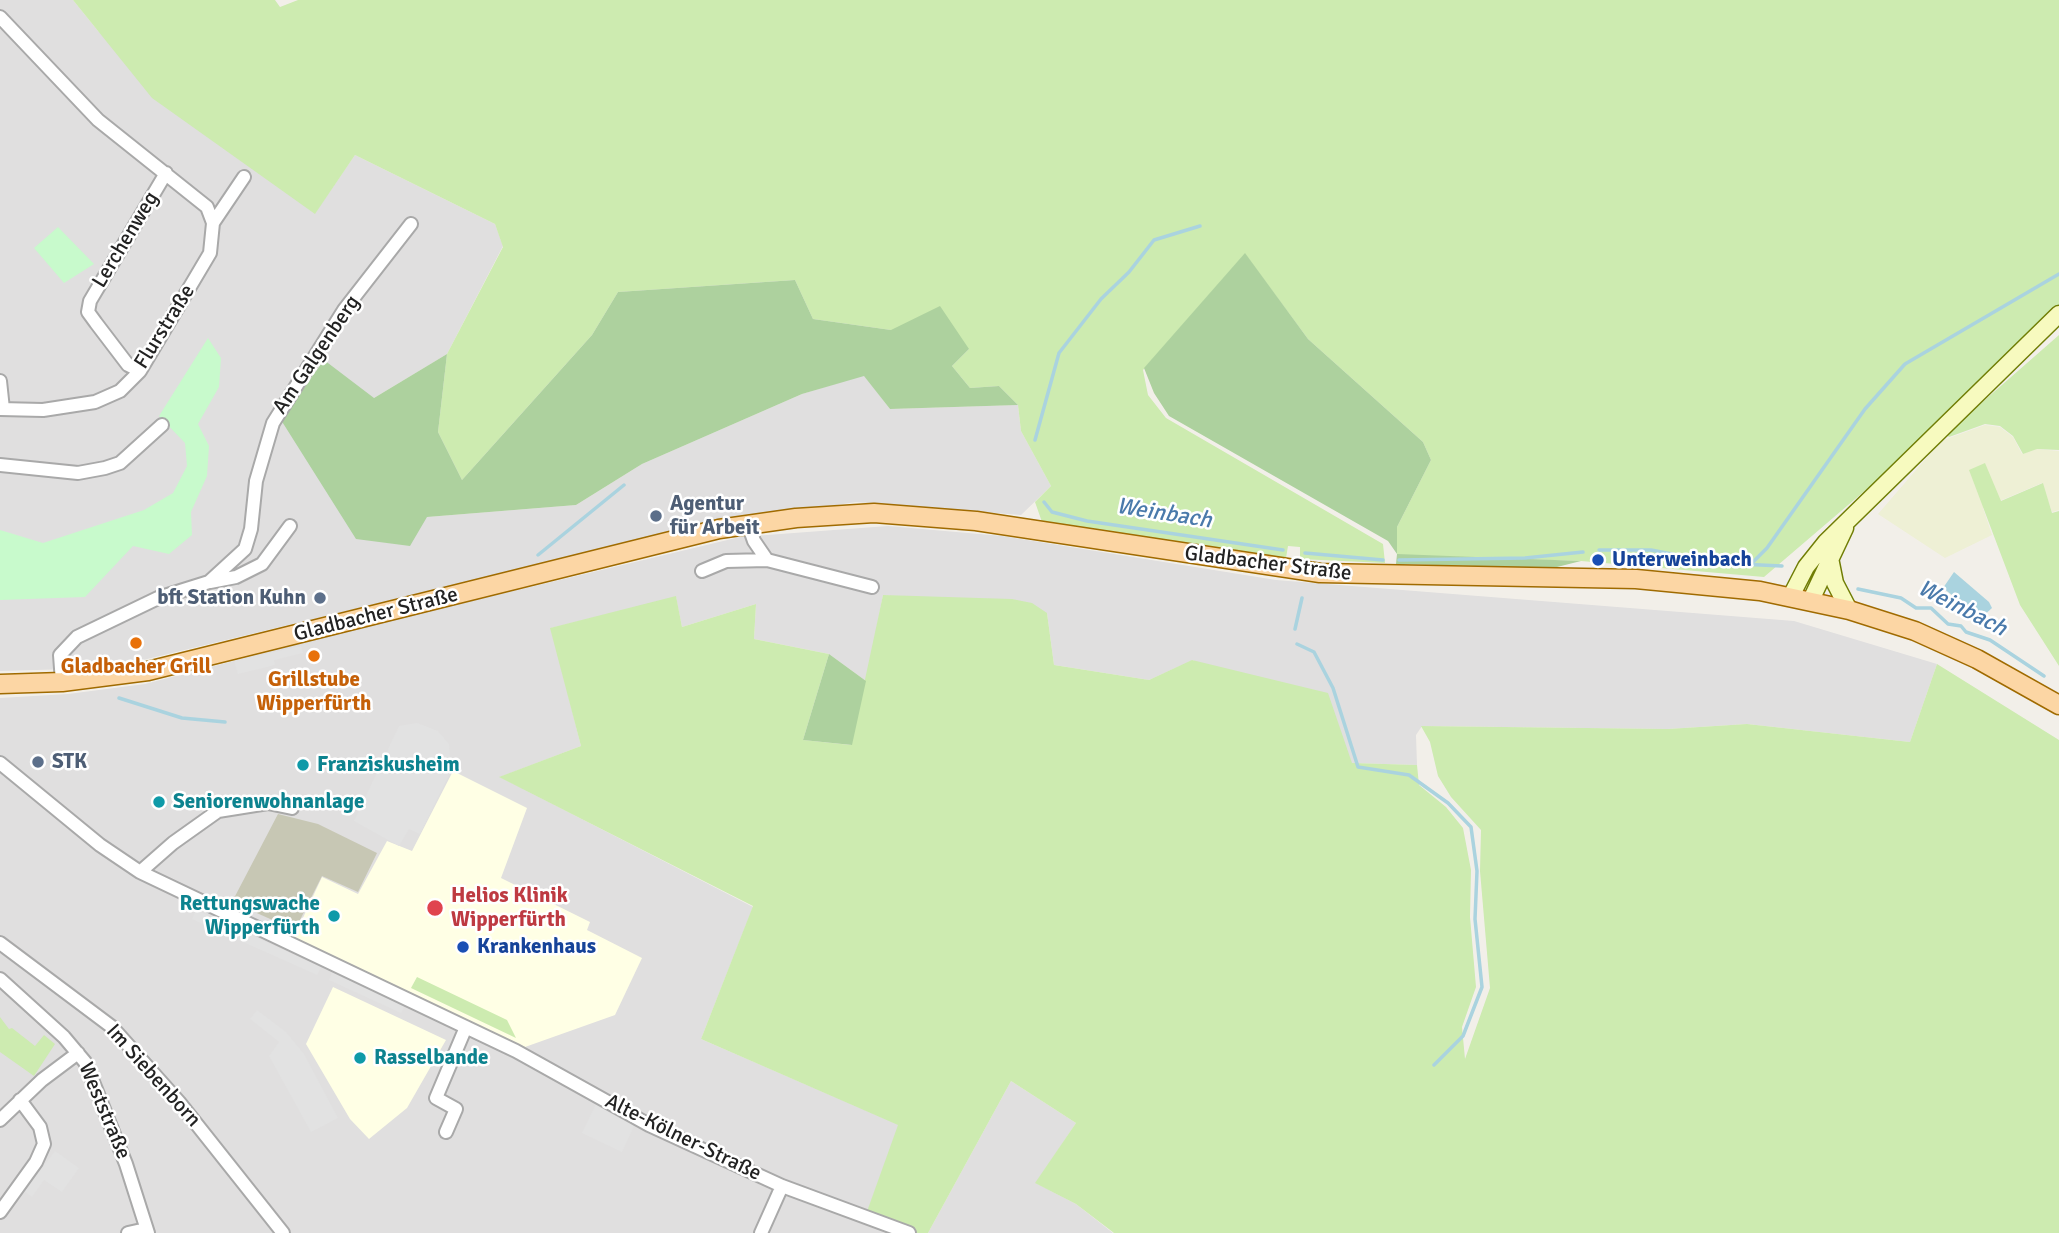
<!DOCTYPE html>
<meta charset="utf-8">
<style>
body{margin:0}
canvas{display:block;background:#f2efe9}
</style>
<canvas width="2059" height="1233"></canvas>
<script>
const ctx = document.querySelector('canvas').getContext('2d');
ctx.lineJoin = 'round';
function paint(path, color) {
  ctx.fillStyle = color;
  ctx.fill(path, 'evenodd');
}
function poly(rows) {
  const path = new Path2D();
  for (const r of rows) {
    path.moveTo(r[0], r[1]);
    for (let i = 2; i < r.length; i += 2) path.lineTo(r[i], r[i + 1]);
  }
  return path;
}
function stroke(path, color, width, dash) {
  ctx.strokeStyle = color;
  ctx.lineWidth = width;
  ctx.lineCap = dash ? 'butt' : 'round';
  ctx.setLineDash(dash || []);
  ctx.stroke(path);
}
function write(font, color, halo, rows, align = 'center') {
  ctx.font = font + ' Signika,sans-serif';
  ctx.lineWidth = 5;
  ctx.setLineDash([]);
  ctx.textBaseline = 'middle';
  ctx.strokeStyle = halo;
  ctx.fillStyle = color;
  for (const [text, x, y, turn = 0] of rows) {
    ctx.save();
    ctx.translate(x, y);
    ctx.rotate((+turn || 0) * Math.PI / 180);
    ctx.textAlign = isNaN(turn) ? turn : align;
    if (halo) ctx.strokeText(text, 0, 0);
    ctx.fillText(text, 0, 0);
    ctx.restore();
  }
}
paint(poly([
 [0,0,73,0,98,31,315,213,355,155,495,224,503,246,447,354,374,398,427,517,576,505,642,464,802,394,864,375,890,409,1018,405,1021,431,1051,486,1021,515,856,502,744,519,670,533,143,660,71,669,0,671],
 [888,526,1002,536,1276,580,1794,621,1937,664,1910,742,1747,724,1668,729,1422,726,1416,735,1417,765,1351,763,1193,660,1149,680,1054,665,1047,613,883,595,866,681,829,654,754,639,756,604,682,627,676,597,551,628,581,746,500,777,753,907,701,1039,899,1125,866,1216,909,1233,0,1233,0,698,68,694,145,684,388,621,740,537],
 [1011,1081,1076,1123,1036,1183,1076,1204,1113,1233,928,1233]
]), '#e0dfdf');
paint(poly([
 [453,771,527,808,501,878,590,922,587,930,642,958,615,1015,525,1047,294,937,322,877,358,894,387,841,412,851],
 [333,987,446,1040,407,1108,369,1139,350,1119,306,1044]
]), '#ffffe5');
paint(poly([
 [278,814,318,824,377,853,358,892,322,876,295,930,232,902]
]), '#c7c7b4');
paint(poly([
 [1985,425,2000,427,2013,437,2022,454,2036,449,2059,451,2059,510,2052,512,2042,483,1983,508,1992,535,1945,558,1878,514,1941,441]
]), '#eef0d5');
paint(poly([
 [73,0,275,0,280,7,298,0,2059,0,2059,307,1875,482,1764,577,1581,561,1397,555,1397,527,1431,460,1423,442,1308,339,1245,254,1143,370,1148,395,1166,418,1383,544,1385,563,1300,559,1300,547,1288,546,1286,558,1042,522,1035,502,1051,486,1021,431,1018,405,999,386,970,388,952,366,969,349,891,330,813,319,795,280,618,292,592,335,462,480,438,432,447,354,503,247,495,224,355,155,315,214,152,98],
 [2059,335,2059,450,2037,449,2023,454,2013,436,2000,426,1985,424,1949,437,1946,434],
 [1985,463,2001,501,2043,483,2052,513,2059,511,2059,666,2020,605,1969,470],
 [883,595,1012,599,1032,603,1047,613,1054,665,1149,680,1192,660,1328,693,1352,763,1417,765,1419,785,1446,807,1463,828,1471,870,1470,917,1476,987,1462,1027,1465,1059,1490,988,1480,871,1481,830,1451,797,1438,776,1430,742,1421,726,1668,729,1747,724,1910,742,1937,664,2059,740,2059,1233,1114,1233,1076,1204,1035,1183,1076,1123,1011,1081,928,1233,909,1233,865,1217,898,1125,701,1039,753,906,499,777,581,746,550,628,676,596,682,627,756,604,754,639,829,654,803,740,851,745],
 [417,977,507,1020,516,1038,411,988],
 [0,1017,9,1029,12,1028,35,1046,44,1035,55,1044,34,1076,0,1052]
]), '#cdebb0');
paint(poly([
 [1245,253,1308,339,1423,442,1431,460,1397,527,1397,554,1581,561,1553,568,1396,564,1397,554,1388,541,1169,416,1154,393,1144,368],
 [795,280,813,319,891,330,940,306,969,349,952,366,970,388,999,386,1018,405,890,409,864,376,802,394,642,464,576,505,427,517,410,546,356,539,281,420,324,360,374,398,447,354,438,432,462,480,592,335,618,292],
 [829,654,866,681,852,745,803,740]
]), '#add19e');
paint(poly([
 [58,227,94,264,64,283,34,248],
 [208,338,221,358,219,387,198,424,209,446,207,476,191,512,192,535,169,554,133,546,85,597,0,600,0,530,43,543,144,510,173,493,187,466,185,443,159,416]
]), '#c8facc');
paint(poly([
 [301,646,303,653,274,660,275,665,238,674,234,661],
 [417,723,438,731,449,744,451,771,420,834,409,829,399,846,354,821,399,726],
 [196,910,321,967,317,975,192,919],
 [332,972,405,1005,401,1013,329,980],
 [257,1010,286,1032,304,1054,338,1118,311,1132,269,1056,279,1042,250,1019],
 [596,1104,635,1124,622,1152,582,1133],
 [55,1151,79,1168,62,1192,44,1180,32,1197,24,1191]
]), '#e2e2e2');
paint(poly([
 [1954,572,1989,602,1992,608,1981,618,1943,588]
]), '#aad3df');
stroke(poly([
 [1035,440,1059,353,1101,299,1129,272,1154,240,1200,226],
 [1044,502,1052,512,1087,521,1283,550],
 [1599,550,1651,550,1718,563,1782,566],
 [1305,553,1383,560],
 [538,555,624,485],
 [1399,560,1525,558,1583,552],
 [1751,564,1767,548,1865,409,1905,364,2059,274],
 [1858,589,1901,598,1916,608,1931,608,1948,624,1961,626,1966,632,1990,640,2044,676],
 [1295,629,1302,598],
 [1297,644,1314,652,1333,688,1358,767,1409,775,1448,803,1471,827,1477,871,1475,919,1482,987,1463,1036,1434,1065],
 [119,698,182,718,225,722]
]), '#aad3df', 3.5);
const minor = poly([
 [0,17,98,120,207,207,213,223,210,253,140,371,120,391,95,402,43,410,0,409],
 [213,223,244,177],
 [140,371,128,365,96,323,88,312,90,301,166,173],
 [0,381,3,409],
 [0,465,78,473,105,468,120,463,162,425],
 [748,524,754,541,767,560],
 [702,571,726,561,767,560,872,587],
 [210,582,236,577,262,564,290,526],
 [62,682,60,655,77,637,158,598,209,582,245,549,251,529,256,481,273,423,344,310,411,224],
 [0,763,100,845,140,872,516,1051,649,1125,782,1186,909,1233],
 [140,872,173,843,218,811,268,803,292,808],
 [0,943,112,1027,179,1102,283,1233],
 [0,979,64,1037,85,1062,126,1164,148,1233],
 [0,1120,42,1080,78,1053],
 [446,1132,456,1109,436,1098,466,1027],
 [0,1212,36,1162,44,1144,40,1127,20,1100],
 [128,1233,146,1229],
 [761,1233,782,1186]
]);
const secondary = poly([
 [1830,558,1835,583,1849,610],
 [1791,596,1806,567,1826,542,2059,314],
 [1811,600,1845,528]
]);
const primary = poly([
 [0,684,62,682,148,671,719,529,796,518,874,513,976,521,1320,573,1636,579,1760,591,1849,610,1915,631,1977,659,2059,705]
]);
stroke(minor, '#a9a9a9', 16);
stroke(secondary, '#707d05', 19);
stroke(primary, '#a06b00', 21);
stroke(minor, '#fff', 12);
stroke(secondary, '#f7fabf', 16);
stroke(primary, '#fcd6a4', 18);
for (const [x, y, r, color] of [
 [656,516,7,"#5c6f8a"],
 [1598,560,7,"#1a4fb4"],
 [320,598,7,"#5c6f8a"],
 [136,643,7,"#e8710a"],
 [314,656,7,"#e8710a"],
 [38,762,7,"#5c6f8a"],
 [303,765,7,"#0f9aa8"],
 [159,802,7,"#0f9aa8"],
 [435,908,9,"#e0444e"],
 [334,916,7,"#0f9aa8"],
 [463,947,7,"#1a4fb4"],
 [360,1058,7,"#0f9aa8"]
]) {
  const dot = new Path2D();
  dot.arc(x, y, r, 0, 2 * Math.PI);
  ctx.fillStyle = color;
  ctx.fill(dot);
  stroke(dot, '#fff', 2.5);
}
write('21px', '#222', '#fff', [
 ["Lerchenweg",126,240,-59],
 ["Flurstraße",165,327,-58],
 ["Am Galgenberg",317,355,-56],
 ["Gladbacher Straße",1268,564,7],
 ["Gladbacher Straße",376,615,-14],
 ["Im Siebenborn",153,1076,48],
 ["Weststraße",104,1111,67],
 ["Alte-Kölner-Straße",683,1138,26]
]);
write('bold 21px', '#4e5e75', '#fff', [
 ["Agentur",670,504],
 ["für Arbeit",670,528],
 ["bft Station Kuhn",306,598,"right"],
 ["STK",52,762]
], 'left');
write('bold 21px', '#164399', '#fff', [
 ["Unterweinbach",1612,560],
 ["Krankenhaus",477,947]
], 'left');
write('bold 21px', '#c56008', '#fff', [
 ["Gladbacher Grill",136,667],
 ["Grillstube",314,680],
 ["Wipperfürth",314,704]
]);
write('bold 21px', '#0d838f', '#fff', [
 ["Franziskusheim",317,765],
 ["Seniorenwohnanlage",173,802],
 ["Rettungswache",320,904,"right"],
 ["Wipperfürth",320,928,"right"],
 ["Rasselbande",374,1058]
], 'left');
write('bold 21px', '#be3a42', '#fff', [
 ["Helios Klinik",451,896],
 ["Wipperfürth",451,920]
], 'left');
write('italic 23px', '#4a7aab', '#fff', [
 ["Weinbach",1164,514,9],
 ["Weinbach",1962,609,27]
]);
</script>
